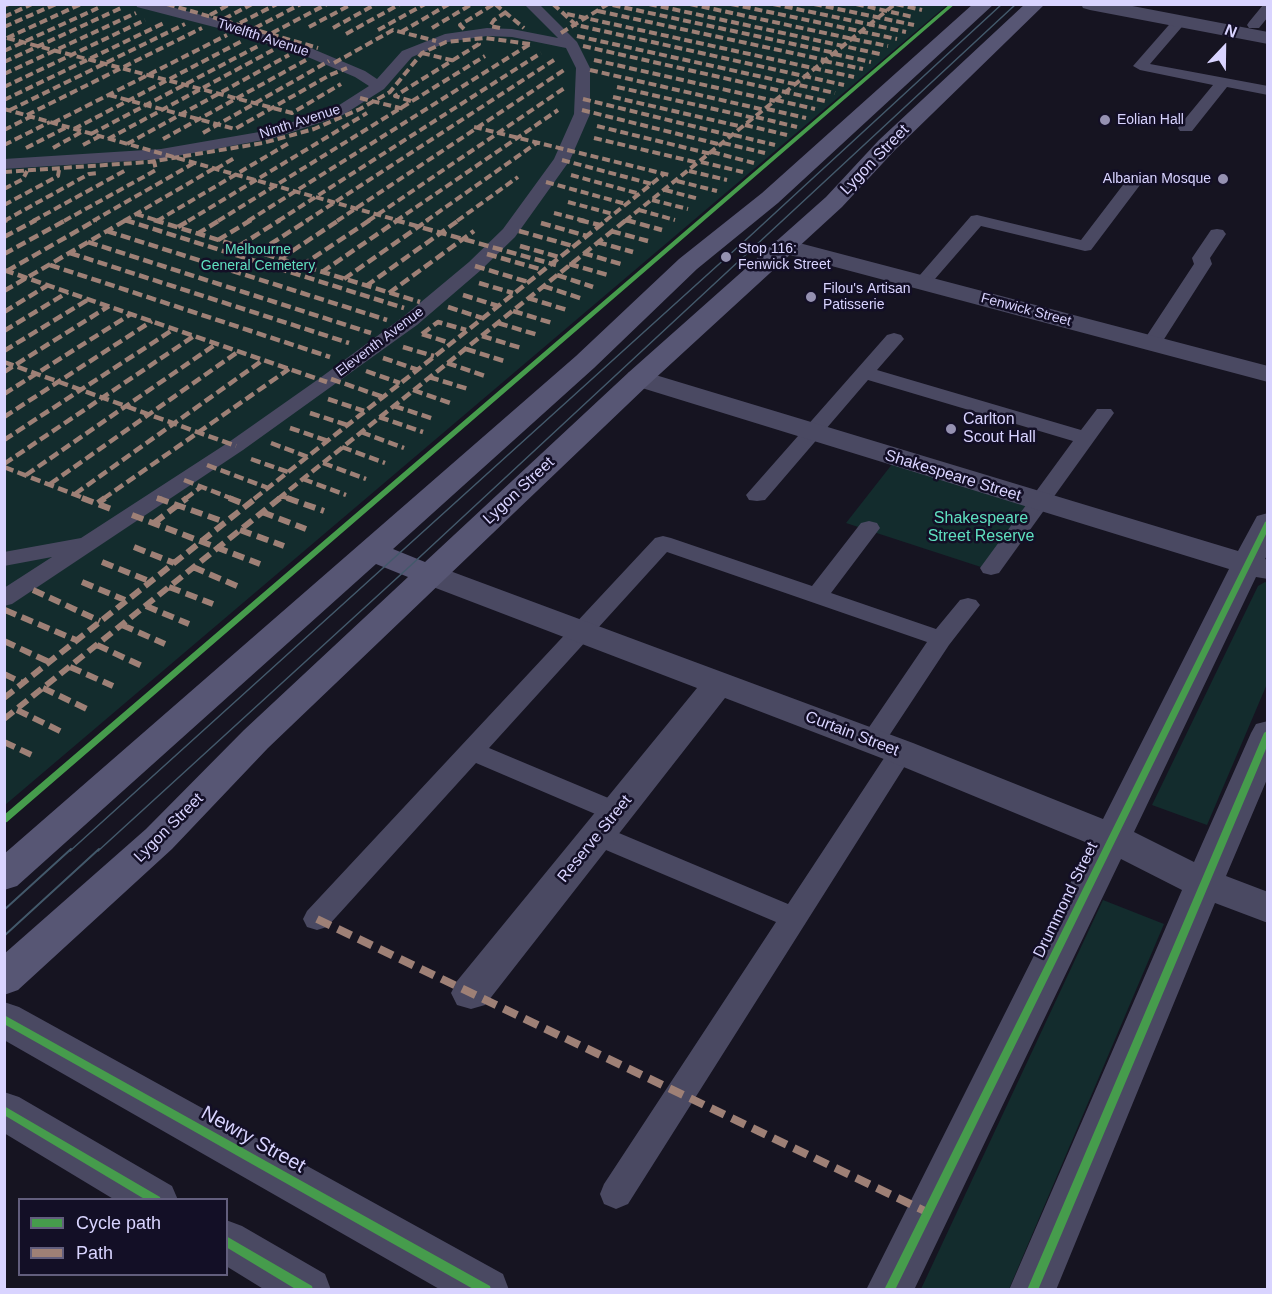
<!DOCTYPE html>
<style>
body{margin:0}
#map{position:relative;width:1272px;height:1294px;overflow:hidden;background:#161421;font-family:Arial,sans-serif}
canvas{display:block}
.frame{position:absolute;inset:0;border:6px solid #d9d4ff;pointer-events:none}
.legend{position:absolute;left:18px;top:1198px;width:210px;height:78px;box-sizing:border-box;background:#130f26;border:2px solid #625e7d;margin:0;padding:8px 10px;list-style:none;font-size:18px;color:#d9d4ff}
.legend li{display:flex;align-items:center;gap:12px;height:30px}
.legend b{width:30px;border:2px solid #625e7d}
.north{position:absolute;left:1194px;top:18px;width:60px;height:60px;-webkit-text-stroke:4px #130f26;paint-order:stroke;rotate:22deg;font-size:16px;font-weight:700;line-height:24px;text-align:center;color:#d9d4ff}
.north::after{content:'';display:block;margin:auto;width:21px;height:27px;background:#d9d4ff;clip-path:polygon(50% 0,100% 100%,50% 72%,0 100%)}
</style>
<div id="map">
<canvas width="1272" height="1294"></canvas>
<div class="frame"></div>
<ul class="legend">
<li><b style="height:8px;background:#469c4c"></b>Cycle path</li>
<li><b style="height:8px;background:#9e8076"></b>Path</li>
</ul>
<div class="north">N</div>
</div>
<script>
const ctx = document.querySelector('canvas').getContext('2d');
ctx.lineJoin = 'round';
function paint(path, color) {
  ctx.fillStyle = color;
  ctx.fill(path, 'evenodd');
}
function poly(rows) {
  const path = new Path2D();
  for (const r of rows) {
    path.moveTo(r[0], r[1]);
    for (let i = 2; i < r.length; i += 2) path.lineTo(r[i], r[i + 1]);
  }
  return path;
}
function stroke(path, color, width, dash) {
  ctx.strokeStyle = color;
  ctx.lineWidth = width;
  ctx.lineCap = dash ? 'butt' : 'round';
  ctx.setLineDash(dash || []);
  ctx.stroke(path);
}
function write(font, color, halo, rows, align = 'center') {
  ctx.font = font + ' Arial,sans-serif';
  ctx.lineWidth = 5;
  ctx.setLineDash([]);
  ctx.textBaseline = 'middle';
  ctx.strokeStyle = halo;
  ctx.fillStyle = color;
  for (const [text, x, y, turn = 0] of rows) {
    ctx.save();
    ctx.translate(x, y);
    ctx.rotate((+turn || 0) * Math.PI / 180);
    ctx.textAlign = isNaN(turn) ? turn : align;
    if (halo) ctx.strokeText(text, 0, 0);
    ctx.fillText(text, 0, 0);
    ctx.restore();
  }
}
paint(poly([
 [5,5,947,5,5,805],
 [893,463,1040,509,984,568,846,523],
 [1265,582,1268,583,1267,684,1207,825,1152,805,1258,586],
 [1103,900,1164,924,1009,1289,921,1289]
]), '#132c2d');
paint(poly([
 [136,4,160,4,228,22,313,49,365,71,377,79,402,51,445,34,487,28,512,29,558,38,524,4,539,4,577,42,590,68,590,114,570,160,515,237,481,270,417,325,243,450,12,604,4,606,4,588,52,557,4,566,4,552,81,538,229,442,320,378,403,317,469,262,503,229,554,159,574,114,576,68,566,48,512,37,487,36,448,42,412,57,384,89,343,115,274,138,161,159,4,169,4,159,161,149,265,131,333,109,369,86,355,77,303,55,218,28,137,7,136,4],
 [1268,4,1268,17,1259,28,1249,28,1247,25,1249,22,1263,5,1268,4],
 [1180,17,1187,21,1150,64,1268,86,1268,95,1227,87,1192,131,1180,131,1178,128,1180,125,1213,85,1140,70,1133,66,1175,18,1180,17],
 [1132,180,1140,185,1091,250,1085,251,981,226,928,287,922,288,916,287,913,283,971,216,977,215,1081,240,1126,181,1132,180],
 [1217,229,1223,230,1226,234,1210,258,1212,264,1159,347,1145,347,1142,343,1194,264,1192,258,1211,230,1217,229],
 [894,333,901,335,904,339,877,370,1081,430,1097,409,1111,409,1114,413,999,573,991,575,983,573,980,568,1073,441,868,380,765,500,757,501,749,500,746,495,887,335,894,333],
 [869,521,877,523,880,528,831,593,936,629,960,600,968,598,976,600,980,605,949,645,881,748,872,751,863,748,859,742,927,642,667,552,489,748,625,805,629,812,625,819,616,822,607,819,476,763,327,927,317,930,307,927,303,919,307,911,655,538,663,536,671,538,812,586,861,523,869,521],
 [901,743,910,746,914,752,910,758,628,1204,616,1209,604,1204,600,1194,604,1184,776,922,587,842,583,835,587,828,597,825,607,828,788,904,892,746,901,743]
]), '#4a4962');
paint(poly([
 [1081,4,1122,4,1268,32,1268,44,1090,10,1083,8,1081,4],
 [784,239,1268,366,1268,382,775,251,772,246,775,241,784,239],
 [639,370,1238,551,1257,516,1268,513,1268,554,1265,559,1268,560,1268,579,1256,577,1134,832,1194,862,1251,733,1256,724,1268,721,1268,777,1226,876,1268,892,1268,923,1215,903,1056,1290,1009,1290,1182,890,1121,859,914,1290,866,1290,1090,844,889,761,725,698,485,1005,471,1009,457,1005,451,993,457,981,697,688,420,582,415,575,420,568,431,565,442,568,913,743,1103,819,1229,569,629,384,625,378,629,372,639,370],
 [4,1002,19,1007,503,1274,509,1290,441,1290,4,1040,4,1002],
 [4,1092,19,1097,172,1186,178,1200,115,1200,4,1133,4,1092],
 [226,1220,242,1226,325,1274,331,1290,265,1290,226,1266,226,1220]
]), '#4a4962');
paint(poly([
 [973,4,994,4,778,203,697,269,594,368,393,549,425,562,629,372,826,197,879,140,1025,4,1045,4,895,150,842,207,649,384,268,748,172,849,18,990,4,995,4,954,146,829,244,730,408,577,376,564,17,886,4,890,4,854,576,356,679,259,762,193,973,4]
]), '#575674');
stroke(poly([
 [70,851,749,237,1002,4],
 [98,851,409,567,1016,4]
]), '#43596b', 1.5);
stroke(poly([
 [4,910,71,849],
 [4,936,99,849]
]), '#43596b', 2);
stroke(poly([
 [167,4,318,48],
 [495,4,524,28],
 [553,4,576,25,844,85],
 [649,4,880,54],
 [690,4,853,39],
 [731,4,897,39],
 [773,4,906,32],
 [814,4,914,25],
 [856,4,913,17],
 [896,4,922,10],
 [4,6,9,4],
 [598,11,825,60],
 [567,14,854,77],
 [210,15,230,4],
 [4,17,32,4],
 [224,19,252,4],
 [240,23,277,4],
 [4,27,56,4],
 [309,27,352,4],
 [255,28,301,4],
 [333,28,376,4],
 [432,28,472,4],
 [500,28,490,26,494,20,506,12],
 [464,29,460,25,494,4],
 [378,30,425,4],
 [401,32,449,4],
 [272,33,327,4],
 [561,33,608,4,835,53],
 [346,34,400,4],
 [577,36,835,93],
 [7,38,292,113,341,84],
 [7,38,81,4],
 [852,39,888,46],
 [583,46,825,101],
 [4,51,98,8],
 [422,53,455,61],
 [834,54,871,62],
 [594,60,775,101],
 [824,61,863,69],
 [4,62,121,8],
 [334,63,393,30,436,41],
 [590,70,765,110],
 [4,74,136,13],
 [4,87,145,20],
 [617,87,754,118],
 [109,95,235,129,330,75,347,68],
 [613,97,743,127],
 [360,98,404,109],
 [583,99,733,136],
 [4,100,166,22],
 [776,100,815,109],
 [411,101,395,96,479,44,477,39],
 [4,109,400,221],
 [767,109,806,118],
 [10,110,185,24],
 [582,110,722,145],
 [27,115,202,28],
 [756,117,797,127],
 [53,123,227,35],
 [745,125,787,135],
 [597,126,711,154],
 [474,127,669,175],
 [74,129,244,40],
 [4,130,32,116],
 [203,133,329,61],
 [91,134,260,45],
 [734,135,775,145],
 [594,138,699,163],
 [108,139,273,50],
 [163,139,306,60],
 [723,143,765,153],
 [127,144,289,55],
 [4,145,50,122],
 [83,145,100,136],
 [26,148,67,127],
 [53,148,83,131],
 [712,152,754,163],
 [562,160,652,184],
 [701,162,743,172],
 [216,169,236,157],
 [689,171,727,180],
 [4,172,149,162,263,143,314,129,360,109,390,92,422,53,446,42,485,38,530,44],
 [571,175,640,194],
 [677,181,717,191],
 [546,182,626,204],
 [4,189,23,179,27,171],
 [665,190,699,199],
 [652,200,688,209],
 [568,202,613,214],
 [4,205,58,176,59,170],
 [639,210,675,220],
 [554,213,585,221],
 [136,214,159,221],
 [125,220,128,221],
 [626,220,630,221],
 [4,221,89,174,99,173],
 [33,221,126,170],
 [64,221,156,170,154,161],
 [93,221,194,163],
 [124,221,213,169],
 [157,221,289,143],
 [188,221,367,113],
 [218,221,485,56],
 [248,221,530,44],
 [278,221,541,53],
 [306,221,554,60],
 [337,221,564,70],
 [368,221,566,87],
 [396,221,558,110],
 [426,221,538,142],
 [457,221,518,177],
 [605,221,664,174],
 [625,221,895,4]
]), '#9e8076', 4, [8, 4]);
stroke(poly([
 [125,220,404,308],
 [154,220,420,302],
 [395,220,556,265],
 [579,220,600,225],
 [626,220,662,230],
 [4,221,7,220],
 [157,221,159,220],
 [541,223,587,236],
 [178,227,190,220],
 [107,231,387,320],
 [519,231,573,246],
 [611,231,648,241],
 [197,234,220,220],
 [4,237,36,220],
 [218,240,251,220],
 [88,242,371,333],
 [597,242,633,252],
 [239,246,280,220],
 [520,246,559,257],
 [258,252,308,220],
 [70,253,349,343],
 [583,253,621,264],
 [4,254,66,220],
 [487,254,543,270],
 [280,259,339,220],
 [569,264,608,275],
 [50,265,330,357],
 [301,266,370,220],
 [475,266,528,282],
 [4,270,327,382],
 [7,271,96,220],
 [322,272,398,220],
 [557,275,593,287],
 [344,279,428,220],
 [479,283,513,293],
 [366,286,459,220],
 [543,286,583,299],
 [4,291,126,220],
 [389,293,474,231],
 [463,295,498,306],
 [528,298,567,310],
 [448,307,482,318],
 [513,311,552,323],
 [4,312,48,285],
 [498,323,538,335],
 [4,331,68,292],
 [422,334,438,322,466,330],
 [422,334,450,343],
 [482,336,521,348],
 [403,347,434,356],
 [466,349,504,361],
 [4,351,89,299],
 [383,358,418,370],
 [4,362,236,446],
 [447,363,485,376],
 [366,371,400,383],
 [4,372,109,306],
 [429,377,468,389],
 [331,379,383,397],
 [413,390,453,404],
 [4,394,131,314],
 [328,399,364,411],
 [394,406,434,419],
 [310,413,347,425],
 [4,417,152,321],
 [379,417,423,432],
 [290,428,328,441],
 [361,432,404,448],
 [4,440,174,329],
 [271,443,308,457],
 [342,447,385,463],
 [251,459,288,472],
 [323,463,366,479],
 [4,464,194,336],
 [207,465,268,488],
 [4,467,86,499],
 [26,475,216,344],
 [303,479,346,495],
 [184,480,233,499],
 [50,484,239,351],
 [75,494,263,360],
 [282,496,291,499],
 [157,498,162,499],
 [103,499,289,369],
 [185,499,201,487],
 [254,499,607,220],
 [278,499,626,220]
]), '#9e8076', 4.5, [10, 4.5]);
stroke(poly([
 [82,498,111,509],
 [157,498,225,522],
 [229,498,247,505],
 [287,498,324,511],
 [98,503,105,498],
 [262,512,306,529],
 [132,515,260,564],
 [154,523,187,498],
 [240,530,284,546],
 [134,547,174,563],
 [102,562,149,581],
 [193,567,237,586],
 [82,582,125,600],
 [169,587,213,604],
 [33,590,100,621],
 [146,606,189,624],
 [5,610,76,640],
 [122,625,165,644],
 [4,641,49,662],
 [97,645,142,666],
 [70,667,113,686],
 [4,674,23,683],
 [43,688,87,709],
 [4,698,256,498],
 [17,710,62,732],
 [4,719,280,498],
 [4,742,34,756]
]), '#9e8076', 6, [12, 6]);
stroke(poly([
 [317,919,927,1212]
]), '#9e8076', 8, [15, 8]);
paint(poly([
 [950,4,955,4,7,822,4,823,4,815,950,4],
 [1268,520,1268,530,895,1290,884,1290,1265,522,1268,520],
 [1268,730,1268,744,1038,1290,1027,1290,1264,733,1268,730],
 [4,1015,490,1286,491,1290,475,1290,4,1024,4,1015],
 [4,1106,160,1197,161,1200,146,1200,4,1115,4,1106],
 [226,1236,312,1286,313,1290,297,1290,226,1247,226,1236]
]), '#469c4c');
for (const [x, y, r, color] of [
 [1105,120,6,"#9591b1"],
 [1223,179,6,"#9591b1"],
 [726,257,6,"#9591b1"],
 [811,297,6,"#9591b1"],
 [951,429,6,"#9591b1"]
]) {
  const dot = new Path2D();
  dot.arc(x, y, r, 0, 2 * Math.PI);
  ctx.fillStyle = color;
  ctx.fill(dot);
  stroke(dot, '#130f26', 2);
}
write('14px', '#d9d4ff', '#130f26', [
 ["Twelfth Avenue",263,38,18],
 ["Ninth Avenue",300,122,-18],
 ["Fenwick Street",1026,310,15],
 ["Eleventh Avenue",380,342,-37]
]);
write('14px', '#d9d4ff', '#130f26', [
 ["Eolian Hall",1117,120],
 ["Albanian Mosque",1211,179,"right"],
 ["Stop 116:",738,249],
 ["Fenwick Street",738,265],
 ["Filou's Artisan",823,289],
 ["Patisserie",823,305]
], 'left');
write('14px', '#5fe0c0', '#130f26', [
 ["Melbourne",258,250],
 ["General Cemetery",258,266]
]);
write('16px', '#d9d4ff', '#130f26', [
 ["Lygon Street",875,160,-46],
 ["Shakespeare Street",953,476,17],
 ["Lygon Street",519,491,-43],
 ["Curtain Street",852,734,21],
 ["Lygon Street",169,828,-45],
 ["Reserve Street",595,839,-51],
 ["Drummond Street",1066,900,-64]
]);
write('16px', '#d9d4ff', '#130f26', [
 ["Carlton",963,420],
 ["Scout Hall",963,438]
], 'left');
write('16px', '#5fe0c0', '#130f26', [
 ["Shakespeare",981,519],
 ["Street Reserve",981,537]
]);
write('20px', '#d9d4ff', '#130f26', [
 ["Newry Street",253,1140,29]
]);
</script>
